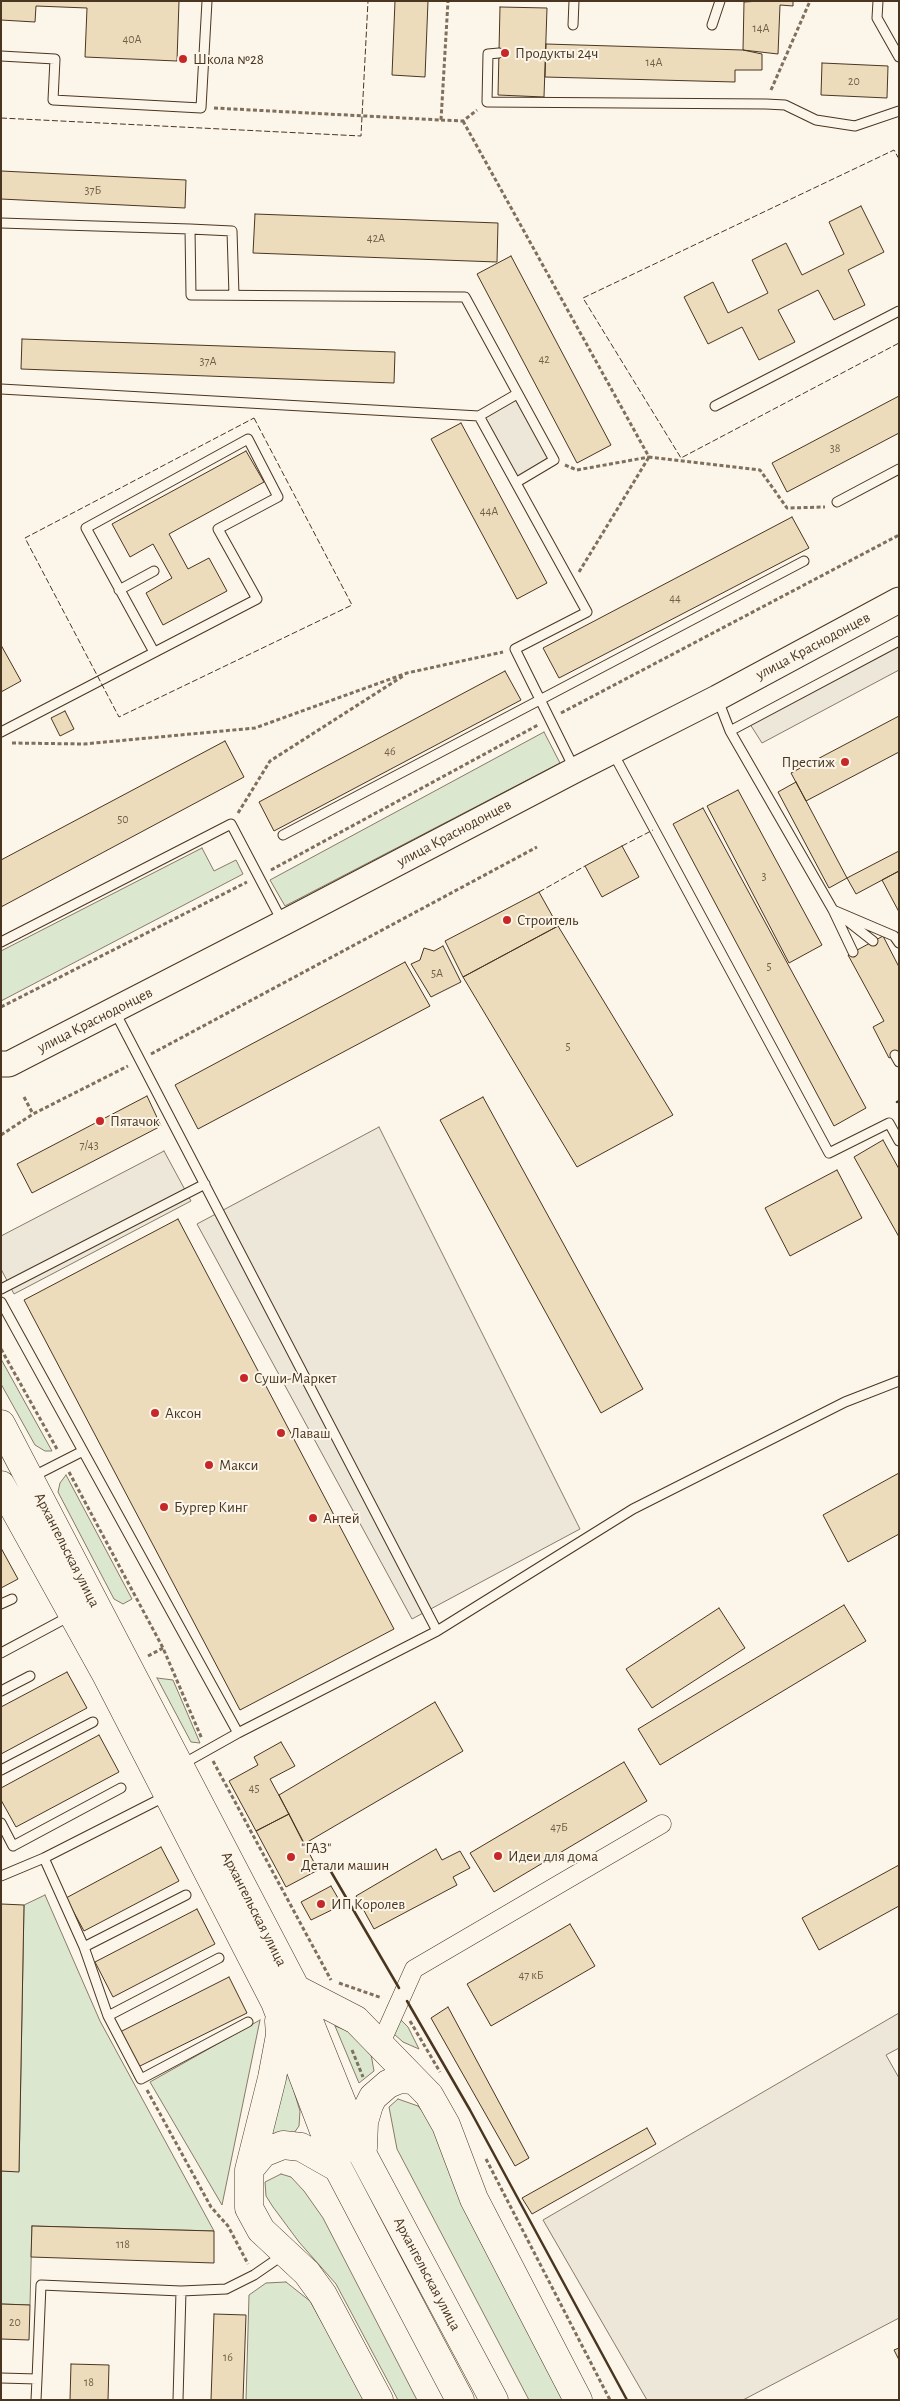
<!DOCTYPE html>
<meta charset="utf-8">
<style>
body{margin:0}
#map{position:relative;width:900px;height:2401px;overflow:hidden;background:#fbf6e9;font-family:"Alegreya Sans",sans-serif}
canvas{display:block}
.frame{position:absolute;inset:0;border:2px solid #4a3520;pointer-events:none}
</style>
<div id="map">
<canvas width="900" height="2401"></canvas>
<div class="frame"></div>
</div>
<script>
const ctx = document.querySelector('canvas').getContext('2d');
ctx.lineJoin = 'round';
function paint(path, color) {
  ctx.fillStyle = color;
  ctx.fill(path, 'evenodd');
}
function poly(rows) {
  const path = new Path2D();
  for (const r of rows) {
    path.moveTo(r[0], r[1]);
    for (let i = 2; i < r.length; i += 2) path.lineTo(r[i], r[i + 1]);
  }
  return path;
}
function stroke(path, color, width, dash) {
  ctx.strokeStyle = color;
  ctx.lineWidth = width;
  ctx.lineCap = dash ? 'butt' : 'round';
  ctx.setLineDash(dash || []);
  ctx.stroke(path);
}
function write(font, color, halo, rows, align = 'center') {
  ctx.font = font + ' "Alegreya Sans",sans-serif';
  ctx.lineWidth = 4;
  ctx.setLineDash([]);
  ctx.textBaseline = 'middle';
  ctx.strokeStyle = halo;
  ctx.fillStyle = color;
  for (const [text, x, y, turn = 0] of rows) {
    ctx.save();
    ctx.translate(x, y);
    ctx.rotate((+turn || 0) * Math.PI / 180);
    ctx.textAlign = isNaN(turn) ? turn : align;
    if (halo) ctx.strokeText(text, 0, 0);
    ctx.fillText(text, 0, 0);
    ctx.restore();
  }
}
const green = poly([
 [544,732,560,763,285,906,270,880,544,732],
 [202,848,214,871,236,860,243,874,1,1001,1,951,202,848],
 [1,1359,52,1451,45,1451,35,1445,1,1384,1,1359],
 [66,1475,132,1599,123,1604,114,1599,58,1492,60,1483,66,1475],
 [157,1678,173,1680,200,1743,191,1742,157,1678],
 [45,1895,100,2021,214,2231,32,2226,30,2305,1,2304,1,2171,19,2171,24,1905,45,1895],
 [400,2019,408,2027,419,2049,403,2042,394,2034,400,2019],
 [260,2020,222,2205,150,2082,260,2020],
 [335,2026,357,2034,369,2043,374,2071,359,2083,335,2026],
 [286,2065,300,2111,299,2126,294,2133,265,2141,286,2065],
 [398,2099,418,2106,438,2130,568,2400,529,2400,397,2149,389,2107,398,2099],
 [281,2174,291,2177,304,2191,323,2218,417,2400,398,2400,336,2284,299,2242,273,2207,266,2196,265,2182,281,2174],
 [286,2282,310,2301,366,2400,246,2400,249,2295,266,2283,286,2282]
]);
paint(green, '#dce7d0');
stroke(green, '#887966', 1);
const parking = poly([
 [517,394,554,460,517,482,479,416,517,394],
 [899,641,899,670,762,743,748,721,899,641],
 [379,1127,580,1529,412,1619,197,1224,379,1127],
 [164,1151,191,1201,14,1294,1,1269,1,1236,164,1151],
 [899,2013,899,2048,886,2055,899,2078,899,2318,743,2400,647,2400,543,2220,899,2013]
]);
paint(parking, '#ede7d9');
stroke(parking, '#887966', 1);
const building = poly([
 [1,1,179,1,177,61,85,57,87,8,36,6,35,22,1,20,1,1],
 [395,1,428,1,425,77,392,75,395,1],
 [761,1,793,1,793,6,780,5,778,54,743,50,744,2,761,1],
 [500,7,547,8,544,97,498,95,500,7],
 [546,44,743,50,762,54,762,70,735,70,735,82,545,77,546,44],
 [822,63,888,66,887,98,821,95,822,63],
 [1,171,186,180,185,208,1,199,1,171],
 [861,206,884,252,848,270,865,305,834,320,818,290,778,310,795,342,759,360,742,327,708,344,684,297,713,282,728,313,768,293,752,260,786,243,802,275,844,254,829,222,861,206],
 [255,214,498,223,497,262,253,253,255,214],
 [511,256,611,445,577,463,477,274,511,256],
 [22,339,395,352,394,383,21,369,22,339],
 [899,396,899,433,787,492,772,463,899,396],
 [461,423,547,583,517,599,431,439,461,423],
 [246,451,264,482,169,534,188,569,209,558,227,591,163,625,146,593,172,578,153,544,130,557,112,524,246,451],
 [792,517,809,548,559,678,543,648,792,517],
 [1,645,21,681,1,692,1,645],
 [505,671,521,700,274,831,259,802,505,671],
 [65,711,74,729,60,736,51,718,65,711],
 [899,716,899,752,806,801,791,773,899,716],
 [225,741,244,777,1,907,1,860,225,741],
 [796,782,847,878,829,888,778,792,796,782],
 [738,790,822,945,789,963,707,806,738,790],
 [703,808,866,1108,834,1126,673,824,703,808],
 [622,846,639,877,602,897,585,866,622,846],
 [899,851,899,871,856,894,847,878,899,851],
 [899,871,899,912,882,880,899,871],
 [539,892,558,926,463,977,445,941,539,892],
 [558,926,673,1115,577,1167,463,977,558,926],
 [883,936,899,967,899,1053,889,1058,873,1027,884,1021,848,955,883,936],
 [443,946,461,982,431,997,411,964,420,960,424,948,434,951,443,946],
 [405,962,430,1006,198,1129,175,1085,405,962],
 [147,1096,161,1126,32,1193,17,1164,147,1096],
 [483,1097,643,1389,601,1413,440,1120,483,1097],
 [883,1140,899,1169,899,1237,854,1157,883,1140],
 [837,1170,862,1218,790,1256,765,1208,837,1170],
 [178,1219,394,1629,240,1710,24,1300,178,1219],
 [899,1473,899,1534,848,1562,823,1515,899,1473],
 [1,1548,18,1579,1,1588,1,1548],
 [844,1605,866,1641,660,1765,638,1729,844,1605],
 [719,1608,745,1648,652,1708,626,1669,719,1608],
 [67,1672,87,1708,1,1754,1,1707,67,1672],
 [435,1702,463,1751,304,1844,279,1795,435,1702],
 [99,1735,119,1772,16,1827,1,1800,1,1788,99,1735],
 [281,1742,295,1766,270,1779,289,1814,256,1831,229,1781,258,1765,254,1757,281,1742],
 [624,1762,647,1801,494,1892,470,1853,624,1762],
 [289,1814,318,1870,286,1887,256,1831,289,1814],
 [161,1847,179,1881,84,1931,66,1898,161,1847],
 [436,1849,442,1860,460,1851,470,1868,453,1877,457,1885,374,1929,356,1896,436,1849],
 [899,1865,899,1906,819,1950,802,1918,899,1865],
 [331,1886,342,1905,311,1920,301,1902,331,1886],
 [1,1904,24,1905,19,2172,1,2171,1,1904],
 [197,1909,215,1944,113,1997,95,1962,197,1909],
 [570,1924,595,1966,491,2026,467,1984,570,1924],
 [229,1977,247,2013,138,2067,120,2032,229,1977],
 [448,2007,529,2158,515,2166,431,2018,448,2007],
 [647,2128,656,2144,532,2214,522,2198,647,2128],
 [32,2226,214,2231,214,2263,31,2257,32,2226],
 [1,2304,30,2305,29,2340,1,2339,1,2304],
 [214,2314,246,2315,243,2400,211,2400,214,2314],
 [899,2348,899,2360,894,2350,899,2348],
 [71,2364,109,2365,108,2400,70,2400,71,2364]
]);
paint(building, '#ecdcbc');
stroke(building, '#4a3520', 1);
const service = poly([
 [878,1,877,18,899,57],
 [573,25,574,1],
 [712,25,720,1],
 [499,53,488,54,487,102,766,104,785,105,816,120,855,126,899,111],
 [1,56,55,59,53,100,201,108,207,1],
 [1,223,190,229,191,295,465,297,554,460,517,482],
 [190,229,232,231,234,295],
 [1,389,479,416],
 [517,394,479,416,587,612,515,649,575,770],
 [715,406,899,311],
 [837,502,899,469],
 [119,590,154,571],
 [718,700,730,731,833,910,853,952],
 [730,731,899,641],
 [1,732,257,599,218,529,278,497,248,439,86,528,154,652],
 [613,753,829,1153,889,1123,899,1141],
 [283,835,804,561],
 [833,910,894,936,899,943],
 [845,919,873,941],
 [1,942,231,824,282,921],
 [115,1012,437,1631,238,1733,181,1765],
 [895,1055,899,1062],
 [1,1289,205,1184],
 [1,1302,238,1733],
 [32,1477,83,1451],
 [1,1604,12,1599],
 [437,1631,633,1509,845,1402,899,1381],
 [1,1653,70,1616],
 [1,1691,30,1676],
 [1,1770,93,1722],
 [1,1823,13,1846,121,1788],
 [44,1858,84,1947,108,2016,141,2079,248,2022],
 [1,1876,44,1858,166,1796],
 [84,1947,186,1895],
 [108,2016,219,1958],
 [1,2378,37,2379,41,2285,181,2291,226,2289,254,2275,283,2255],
 [36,2400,37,2379],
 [178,2400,181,2291]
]);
const minor = poly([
 [380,2045,414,1969,662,1824]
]);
const secondary = poly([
 [1,1064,9,1064,283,923,575,770,717,698,899,600]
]);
const primary = poly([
 [1,1424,296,1989,363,2155,494,2400],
 [1,1485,107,1676,275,2002,338,2168,460,2400],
 [296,1989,356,2020,429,2095,446,2125,474,2199,578,2400],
 [279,2021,280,2035,272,2078,249,2170,249,2208,261,2230,307,2273,323,2295,379,2400],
 [363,2148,364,2122,369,2105,373,2097,388,2084,400,2079,413,2080],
 [249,2170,263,2153,283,2145,301,2147,338,2168]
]);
stroke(service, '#4a3520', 11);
stroke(minor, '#4a3520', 19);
stroke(secondary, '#4a3520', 27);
stroke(primary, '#4a3520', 29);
stroke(poly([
 [771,90,810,1],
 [214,108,441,120,448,1],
 [441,120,463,121,477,110],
 [463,121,649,457,760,470,787,508,825,507],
 [565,465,577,470,649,457],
 [579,572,649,457],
 [561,713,899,535],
 [12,743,84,744,255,728,407,673,503,652],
 [238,813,270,761,403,676],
 [271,870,538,725],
 [1,1007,247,882],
 [151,1054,537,847],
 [24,1097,33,1114],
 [1,1135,33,1114,128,1066],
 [1,1349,57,1449],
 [69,1472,163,1648,202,1739],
 [148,1656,163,1648],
 [213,1761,331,1980],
 [339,1983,382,1998],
 [410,2021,440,2072],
 [352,2050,363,2077],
 [147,2090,211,2207,228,2226,248,2264],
 [486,2159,610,2400]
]), '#7f6f5c', 3, [4, 2.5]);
stroke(service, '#fbf6e9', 9);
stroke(minor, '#fbf6e9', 18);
stroke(secondary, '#fbf6e9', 25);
stroke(primary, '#fbf6e9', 28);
stroke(poly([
 [1,118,361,136,368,1],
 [899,159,894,150,583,298,681,458,899,343],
 [254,418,352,605,119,717,25,538,254,418],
 [622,846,653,830],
 [539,892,585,866]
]), '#4a3520', 1, [6, 2.5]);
stroke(poly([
 [897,1102,899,1101],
 [330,1870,399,1988],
 [407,2001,470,2110,627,2400]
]), '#4a3520', 2.5);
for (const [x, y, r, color] of [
 [505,53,5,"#c62828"],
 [183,59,5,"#c62828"],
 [845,762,5,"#c62828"],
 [507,920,5,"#c62828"],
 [100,1121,5,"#c62828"],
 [244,1378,5,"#c62828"],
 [155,1413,5,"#c62828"],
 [281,1433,5,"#c62828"],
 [209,1465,5,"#c62828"],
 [164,1507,5,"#c62828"],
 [313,1518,5,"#c62828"],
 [498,1856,5,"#c62828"],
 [291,1857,5,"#c62828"],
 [321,1904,5,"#c62828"]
]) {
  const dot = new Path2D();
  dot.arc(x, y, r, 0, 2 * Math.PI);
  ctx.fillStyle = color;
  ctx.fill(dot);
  stroke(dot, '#fbf6e9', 2);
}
write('12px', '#725f47', null, [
 ["14А",761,28],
 ["40А",132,39],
 ["14А",654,62],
 ["20",854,81],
 ["37Б",93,190],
 ["42А",376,238],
 ["42",544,359],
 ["37А",208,361],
 ["38",835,448],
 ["44А",489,511],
 ["44",675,598],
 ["46",390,751],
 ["50",123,819],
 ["3",764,876],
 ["5",769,966],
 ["5А",437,973],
 ["5",568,1046],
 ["7/43",89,1145],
 ["45",254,1788],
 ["47Б",559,1827],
 ["47 кБ",531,1975],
 ["118",123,2244],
 ["20",15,2322],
 ["16",228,2357],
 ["18",89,2382]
]);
write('15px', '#4a3520', '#fbf6e9', [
 ["Продукты 24ч",515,53],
 ["Школа №28",193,59],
 ["Престиж",835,762,"right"],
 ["Строитель",517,920],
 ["Пятачок",110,1121],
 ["Суши-Маркет",254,1378],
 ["Аксон",165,1413],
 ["Лаваш",291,1433],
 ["Макси",219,1465],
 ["Бургер Кинг",174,1507],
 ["Антей",323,1518],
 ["\"ГАЗ\"",301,1848],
 ["Детали машин",301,1865],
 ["Идеи для дома",508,1856],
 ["ИП Королев",331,1904]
], 'left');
write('15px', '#4a3520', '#fbf6e9', [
 ["улица Краснодонцев",813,646,-28],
 ["улица Краснодонцев",454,833,-28],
 ["улица Краснодонцев",95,1020,-27],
 ["Архангельская улица",67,1550,63],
 ["Архангельская улица",254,1909,63],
 ["Архангельская улица",427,2274,62]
]);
</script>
